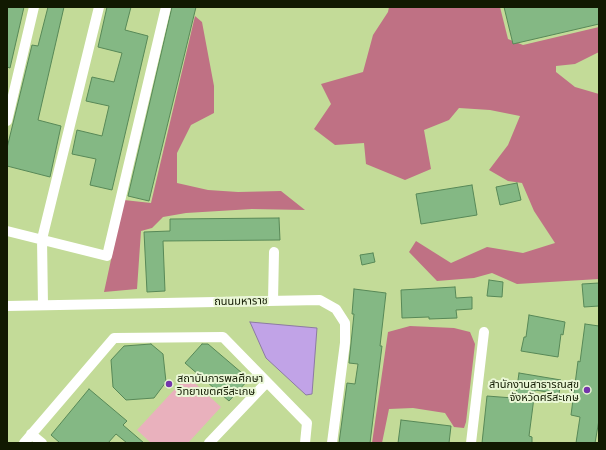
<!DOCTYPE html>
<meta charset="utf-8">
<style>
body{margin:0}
#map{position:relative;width:606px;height:450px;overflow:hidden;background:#c3db98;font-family:Commissioner,sans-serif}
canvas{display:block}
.frame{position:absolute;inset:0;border:8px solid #111901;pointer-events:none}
</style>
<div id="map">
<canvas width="606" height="450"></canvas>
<div class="frame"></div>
</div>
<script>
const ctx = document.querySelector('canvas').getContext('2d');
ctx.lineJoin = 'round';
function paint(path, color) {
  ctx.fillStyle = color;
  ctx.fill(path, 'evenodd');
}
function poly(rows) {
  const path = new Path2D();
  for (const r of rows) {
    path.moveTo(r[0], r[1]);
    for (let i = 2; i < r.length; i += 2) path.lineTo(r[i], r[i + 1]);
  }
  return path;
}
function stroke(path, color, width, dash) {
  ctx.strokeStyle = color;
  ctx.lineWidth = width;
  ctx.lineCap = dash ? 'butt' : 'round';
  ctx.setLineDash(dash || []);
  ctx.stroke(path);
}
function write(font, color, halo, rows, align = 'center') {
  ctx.font = font + ' Commissioner,"Noto Sans Thai",sans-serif';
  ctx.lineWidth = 4;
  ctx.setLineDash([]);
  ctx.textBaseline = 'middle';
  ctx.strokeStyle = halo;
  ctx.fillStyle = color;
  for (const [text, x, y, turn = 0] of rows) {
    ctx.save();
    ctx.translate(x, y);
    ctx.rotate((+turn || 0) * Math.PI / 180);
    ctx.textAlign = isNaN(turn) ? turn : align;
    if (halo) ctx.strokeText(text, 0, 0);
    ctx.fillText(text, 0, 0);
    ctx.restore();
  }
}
paint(poly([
 [187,376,221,407,188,443,151,443,137,430]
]), '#e9b1bd');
paint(poly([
 [389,7,500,7,508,39,523,45,599,27,599,52,575,64,556,66,556,72,575,87,599,94,599,279,517,284,492,273,474,278,437,281,409,252,416,241,451,263,487,247,523,253,555,243,534,211,522,183,508,181,489,170,508,145,520,116,490,110,459,108,449,120,424,130,431,169,405,180,366,164,364,143,335,145,314,129,331,104,321,84,363,72,373,35,388,12],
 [195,16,202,22,214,86,214,113,191,125,177,153,177,183,208,190,238,192,281,191,305,210,252,209,186,213,163,217,152,228,141,231,137,289,104,292,124,200,151,203],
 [410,326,454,328,470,332,475,344,466,422,464,428,454,427,445,413,413,408,389,409,382,443,372,443,388,332]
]), '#bf7184');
const water = poly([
 [250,322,317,328,312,394,306,395,266,358,250,322]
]);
paint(water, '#c1a3e7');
stroke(water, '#8c7aa2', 1);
const building = poly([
 [7,7,24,7,10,68,7,67,7,7],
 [48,7,64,7,38,120,61,126,50,177,7,166,7,148,32,45,38,46,48,7],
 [107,7,131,7,125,30,148,36,112,190,90,185,96,159,72,154,77,130,102,136,109,106,86,101,92,77,114,82,122,53,98,47,107,7],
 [172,7,196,7,149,201,128,196,172,7],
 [504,7,599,7,599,24,513,44,504,7],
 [517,183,521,200,500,205,496,187,517,183],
 [472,185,477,215,421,224,416,194,472,185],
 [279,218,280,240,163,241,165,291,147,292,144,232,170,231,170,219,279,218],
 [373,253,375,262,362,265,360,255,373,253],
 [489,280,503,282,502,297,487,296,489,280],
 [599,283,599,306,584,307,582,284,599,283],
 [455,287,456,298,472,297,472,309,456,310,457,318,429,319,429,317,402,318,401,290,455,287],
 [354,289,386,293,380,346,382,346,370,443,339,443,347,383,355,384,358,364,349,363,354,314,352,314,354,289],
 [529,315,565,322,563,335,561,334,558,357,521,351,524,337,526,337,529,315],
 [585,324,599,326,599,420,595,443,576,443,580,417,571,415,578,361,580,362,585,324],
 [151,344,163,354,166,382,154,398,126,400,113,387,111,360,124,346,151,344],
 [202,344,208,344,249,379,229,401,185,363,202,344],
 [519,373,561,380,559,394,535,390,529,436,532,437,532,443,482,443,487,396,513,398,513,394,516,394,519,373],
 [89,389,127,421,123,425,144,443,127,443,116,434,108,443,60,443,51,435,89,389],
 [401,420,451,426,449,443,398,443,401,420]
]);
paint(building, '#84b884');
stroke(building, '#578857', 1);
stroke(poly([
 [7,121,34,7],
 [7,231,107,256,166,7],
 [273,301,274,252],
 [43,305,42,239,99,7],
 [7,306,320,300,336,309,345,323,345,343,332,443],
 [31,434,42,443],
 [24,443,114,338,223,337,307,423,305,443],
 [209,443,267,382],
 [471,443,484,332]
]), '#fff', 10);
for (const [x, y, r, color] of [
 [169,384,4,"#7335ab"],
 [587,390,4,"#7335ab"]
]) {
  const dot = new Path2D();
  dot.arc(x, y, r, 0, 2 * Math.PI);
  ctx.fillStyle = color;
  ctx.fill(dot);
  stroke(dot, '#eaf7d6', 1.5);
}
write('11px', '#111901', '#eaf7d6', [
 ["ถนนมหาราช",241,301,-1]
]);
write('11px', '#111901', '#eaf7d6', [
 ["สถาบันการพลศึกษา",177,378],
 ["วิทยาเขตศรีสะเกษ",177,391],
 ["สำนักงานสาธารณสุข",579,384,"right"],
 ["จังหวัดศรีสะเกษ",579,397,"right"]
], 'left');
</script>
